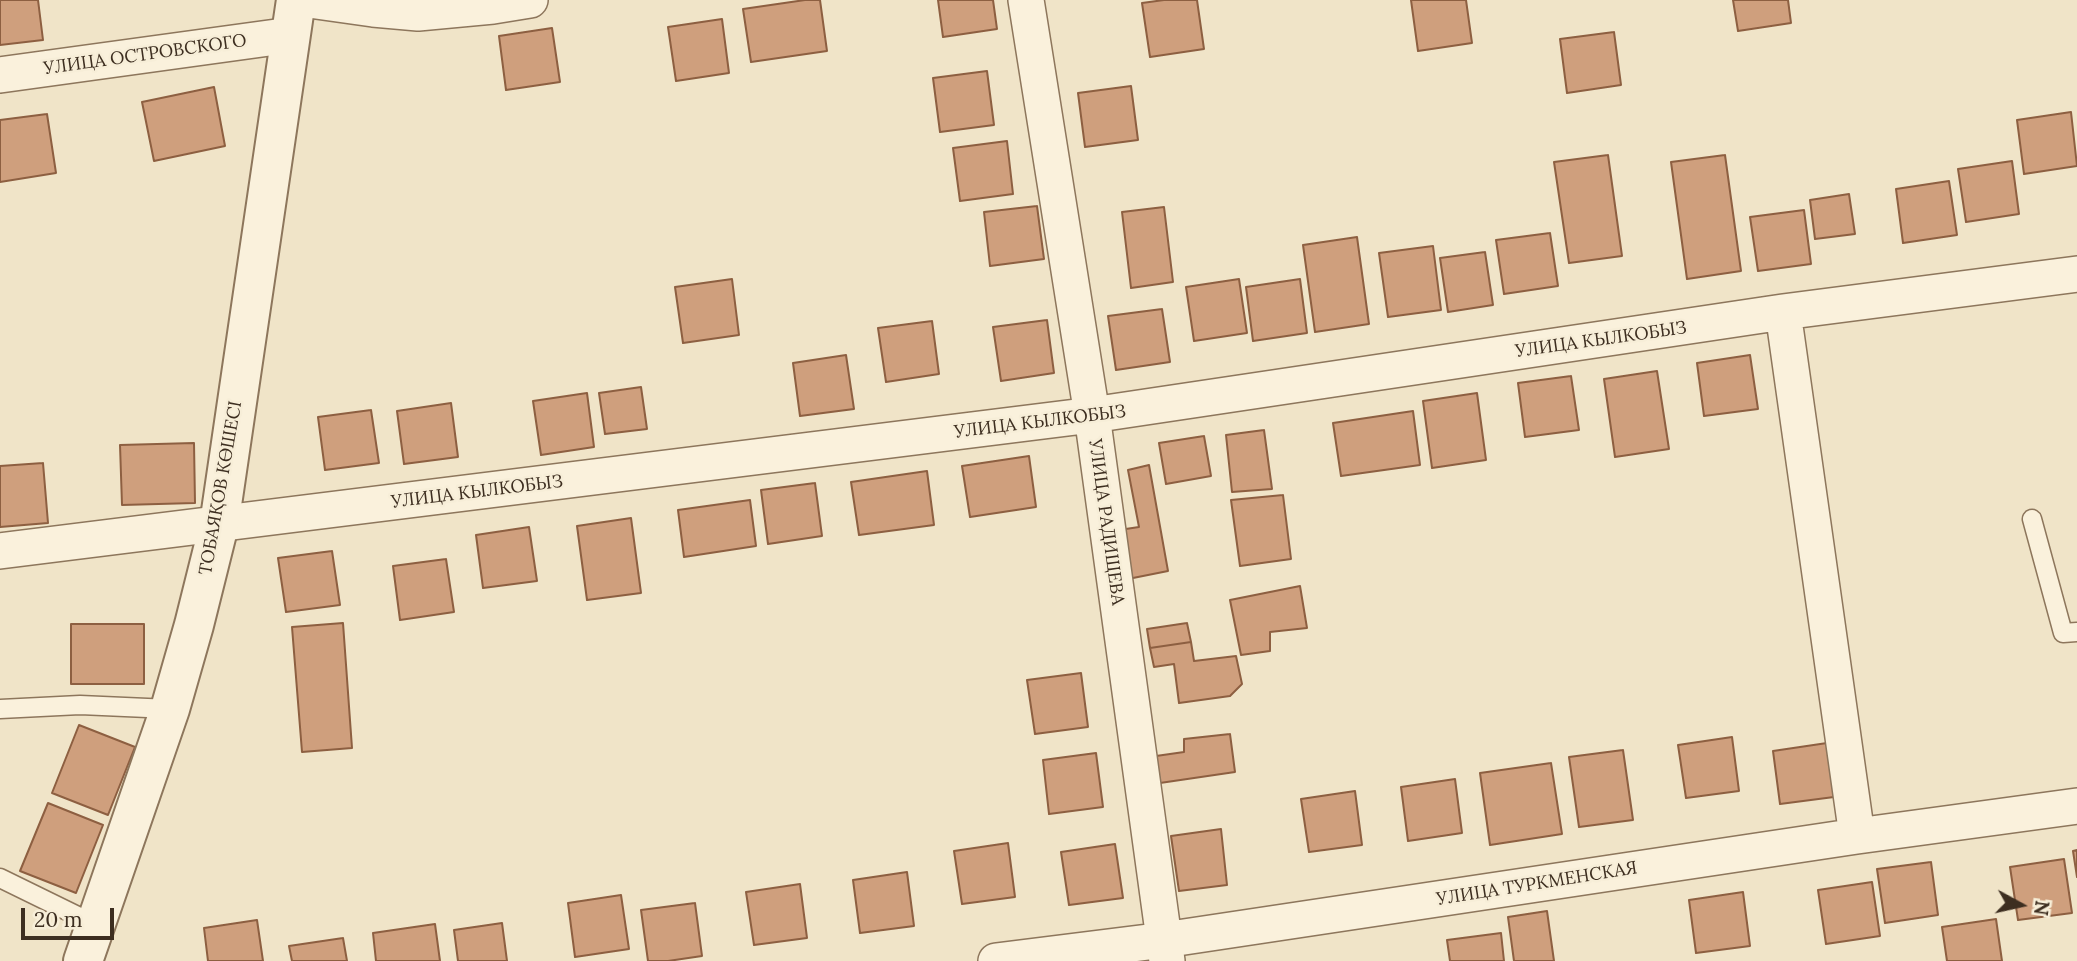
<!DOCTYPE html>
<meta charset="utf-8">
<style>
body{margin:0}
#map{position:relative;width:2077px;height:961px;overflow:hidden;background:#f0e4c8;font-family:Lora,serif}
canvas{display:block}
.north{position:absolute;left:1986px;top:870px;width:70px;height:70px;-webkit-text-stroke:5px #f7eed8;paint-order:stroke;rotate:98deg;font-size:19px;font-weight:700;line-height:28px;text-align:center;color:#3d2e20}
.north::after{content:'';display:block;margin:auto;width:24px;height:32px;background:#3d2e20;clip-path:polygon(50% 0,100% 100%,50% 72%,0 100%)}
.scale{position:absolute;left:21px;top:908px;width:93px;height:32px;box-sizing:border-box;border:4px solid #3d2e20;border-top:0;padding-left:9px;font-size:21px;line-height:24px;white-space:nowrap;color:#3d2e20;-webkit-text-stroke:5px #f7eed8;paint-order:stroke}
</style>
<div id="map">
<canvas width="2077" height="961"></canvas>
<div class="north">N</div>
<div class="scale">20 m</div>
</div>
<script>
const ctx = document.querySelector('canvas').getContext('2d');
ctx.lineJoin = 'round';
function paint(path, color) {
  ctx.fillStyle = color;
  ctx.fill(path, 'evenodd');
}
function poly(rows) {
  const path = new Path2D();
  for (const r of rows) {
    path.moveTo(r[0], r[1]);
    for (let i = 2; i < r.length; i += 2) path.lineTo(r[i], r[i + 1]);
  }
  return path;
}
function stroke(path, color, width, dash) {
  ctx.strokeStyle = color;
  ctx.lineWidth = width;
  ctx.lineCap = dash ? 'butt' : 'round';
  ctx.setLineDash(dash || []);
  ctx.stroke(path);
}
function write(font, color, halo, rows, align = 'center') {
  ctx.font = font + ' Lora,serif';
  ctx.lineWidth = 5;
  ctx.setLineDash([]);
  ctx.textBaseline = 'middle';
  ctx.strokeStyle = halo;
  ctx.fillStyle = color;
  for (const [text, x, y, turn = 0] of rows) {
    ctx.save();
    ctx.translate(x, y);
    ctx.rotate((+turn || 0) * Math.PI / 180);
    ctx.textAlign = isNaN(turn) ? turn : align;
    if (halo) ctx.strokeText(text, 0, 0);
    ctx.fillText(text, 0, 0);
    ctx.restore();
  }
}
const building = poly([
 [0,0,38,0,43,40,0,45,0,0],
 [805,0,820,0,827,51,751,62,743,9,805,0],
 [938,0,993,0,997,29,943,37,938,0],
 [1164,0,1197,0,1204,49,1150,57,1142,3,1164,0],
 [1411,0,1466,0,1472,43,1418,51,1411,0],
 [1733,0,1788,0,1791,23,1738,31,1733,0],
 [722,19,729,73,676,81,668,27,722,19],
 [552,28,560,82,506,90,499,36,552,28],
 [1614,32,1621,85,1567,93,1560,39,1614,32],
 [987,71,994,125,940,132,933,78,987,71],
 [1131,86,1138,140,1085,147,1078,93,1131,86],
 [214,87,225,146,154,161,142,102,214,87],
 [2071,112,2077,166,2024,174,2017,120,2071,112],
 [47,114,56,173,0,182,0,120,47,114],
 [1007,141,1013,194,960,201,953,148,1007,141],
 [1608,155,1622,256,1569,263,1554,162,1608,155],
 [1725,155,1741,271,1687,279,1671,162,1725,155],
 [2012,161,2019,214,1966,222,1958,169,2012,161],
 [1949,181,1957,235,1903,243,1896,189,1949,181],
 [1849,194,1855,234,1815,239,1810,200,1849,194],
 [1037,206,1044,259,990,266,984,212,1037,206],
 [1164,207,1173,282,1131,288,1122,212,1164,207],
 [1804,210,1811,264,1758,271,1750,217,1804,210],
 [1550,233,1558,286,1504,294,1496,240,1550,233],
 [1357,237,1369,324,1315,332,1303,245,1357,237],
 [1433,246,1441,310,1388,317,1379,253,1433,246],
 [1485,252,1493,305,1448,312,1440,258,1485,252],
 [732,279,739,335,683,343,675,287,732,279],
 [1239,279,1247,333,1194,341,1186,287,1239,279],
 [1300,279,1307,333,1253,341,1246,287,1300,279],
 [1162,309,1170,362,1116,370,1108,316,1162,309],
 [1047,320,1054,373,1001,381,993,327,1047,320],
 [932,321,939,374,886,382,878,328,932,321],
 [846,355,854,409,800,416,793,363,846,355],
 [1750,355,1758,409,1704,416,1697,363,1750,355],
 [1657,371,1669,449,1615,457,1604,379,1657,371],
 [1571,376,1579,430,1525,437,1518,383,1571,376],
 [641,387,647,429,605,434,599,393,641,387],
 [587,393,594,447,541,455,533,401,587,393],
 [1477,393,1486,460,1432,468,1423,401,1477,393],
 [451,403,458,457,404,464,397,411,451,403],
 [371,410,379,463,325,470,318,417,371,410],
 [1413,411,1420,465,1341,476,1333,423,1413,411],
 [1264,430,1272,489,1232,492,1226,435,1264,430],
 [1204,436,1211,476,1166,484,1159,443,1204,436],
 [194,443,195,503,122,505,120,445,194,443],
 [1029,456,1036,507,970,517,962,466,1029,456],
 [43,463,48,523,0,527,0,466,43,463],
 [1149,465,1168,571,1128,579,1119,530,1139,527,1128,470,1149,465],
 [927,471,934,525,859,535,851,482,927,471],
 [815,483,822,536,768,544,761,490,815,483],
 [1283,495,1291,559,1240,566,1231,500,1283,495],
 [750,500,756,546,684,557,678,510,750,500],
 [631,518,641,593,587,600,577,526,631,518],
 [529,527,537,581,483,588,476,535,529,527],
 [332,551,340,605,286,612,278,558,332,551],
 [446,559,454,612,400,620,393,566,446,559],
 [1300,586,1307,628,1270,632,1270,651,1241,655,1230,600,1300,586],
 [343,623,352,748,302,752,292,627,343,623],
 [1187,623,1191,642,1150,648,1147,629,1187,623],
 [71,624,144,624,144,684,71,684,71,624],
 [1191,642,1194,661,1236,656,1242,684,1230,696,1179,703,1174,664,1154,667,1150,648,1191,642],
 [1081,673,1088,727,1035,734,1027,680,1081,673],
 [79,725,135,747,108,815,52,793,79,725],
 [1230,734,1235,772,1160,783,1156,756,1184,752,1184,739,1230,734],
 [1732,737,1739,791,1686,798,1678,745,1732,737],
 [1827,743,1834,797,1780,804,1773,751,1827,743],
 [1623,750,1633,820,1579,827,1569,757,1623,750],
 [1096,753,1103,807,1049,814,1043,760,1096,753],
 [1551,763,1562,834,1490,845,1480,773,1551,763],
 [1455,779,1462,833,1408,841,1401,787,1455,779],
 [1355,791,1362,845,1309,852,1301,799,1355,791],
 [48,803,103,825,76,893,20,871,48,803],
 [1221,829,1227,885,1179,891,1171,836,1221,829],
 [1008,843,1015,897,962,904,954,851,1008,843],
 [1115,844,1123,898,1069,905,1061,852,1115,844],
 [2077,850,2077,877,2073,851,2077,850],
 [2064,859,2072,913,2018,920,2010,867,2064,859],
 [1931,862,1938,915,1885,923,1877,869,1931,862],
 [907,872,914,926,860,933,853,880,907,872],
 [1872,882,1880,936,1826,944,1818,890,1872,882],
 [800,884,807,938,754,945,746,892,800,884],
 [1743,892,1750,946,1696,953,1689,900,1743,892],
 [621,895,629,949,575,957,568,903,621,895],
 [695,903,702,956,668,961,648,961,641,910,695,903],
 [1547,911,1554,961,1514,961,1508,917,1547,911],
 [1996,919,2002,961,1947,961,1942,927,1996,919],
 [257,920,263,961,208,961,204,928,257,920],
 [502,923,507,961,458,961,454,930,502,923],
 [435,924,440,961,376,961,373,933,435,924],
 [1501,933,1504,961,1450,961,1447,940,1501,933],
 [343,938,347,961,292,961,289,946,343,938]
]);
paint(building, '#cf9f7d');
stroke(building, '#8d5f41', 2);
const service = poly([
 [2032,519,2063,633,2077,632],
 [0,709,80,705,170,709],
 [0,878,96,925]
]);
const minor = poly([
 [309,0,373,9,418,13,493,6,530,0],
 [1026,0,1092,415,1167,961],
 [0,75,291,35],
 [1783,312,1857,836],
 [0,551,1092,415,1783,312,2077,274],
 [996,961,1164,940,1857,836,2077,806]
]);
const tertiary = poly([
 [83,961,170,709,194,625,219,525,296,0]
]);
stroke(service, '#8d765c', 21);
stroke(minor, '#8d765c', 38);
stroke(tertiary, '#8d765c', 42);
stroke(service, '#faf1dc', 18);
stroke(minor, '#faf1dc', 35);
stroke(tertiary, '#faf1dc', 38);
write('18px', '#3d2e20', '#f7eed8', [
 ["УЛИЦА ОСТРОВСКОГО",145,55,-8],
 ["УЛИЦА КЫЛКОБЫЗ",1601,340,-8],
 ["УЛИЦА КЫЛКОБЫЗ",1040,422,-7],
 ["ТОБАЯҚОВ КӨШЕСІ",221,488,-80],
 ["УЛИЦА КЫЛКОБЫЗ",477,492,-7],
 ["УЛИЦА РАДИЩЕВА",1106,522,82],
 ["УЛИЦА ТУРКМЕНСКАЯ",1537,884,-9]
]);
</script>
